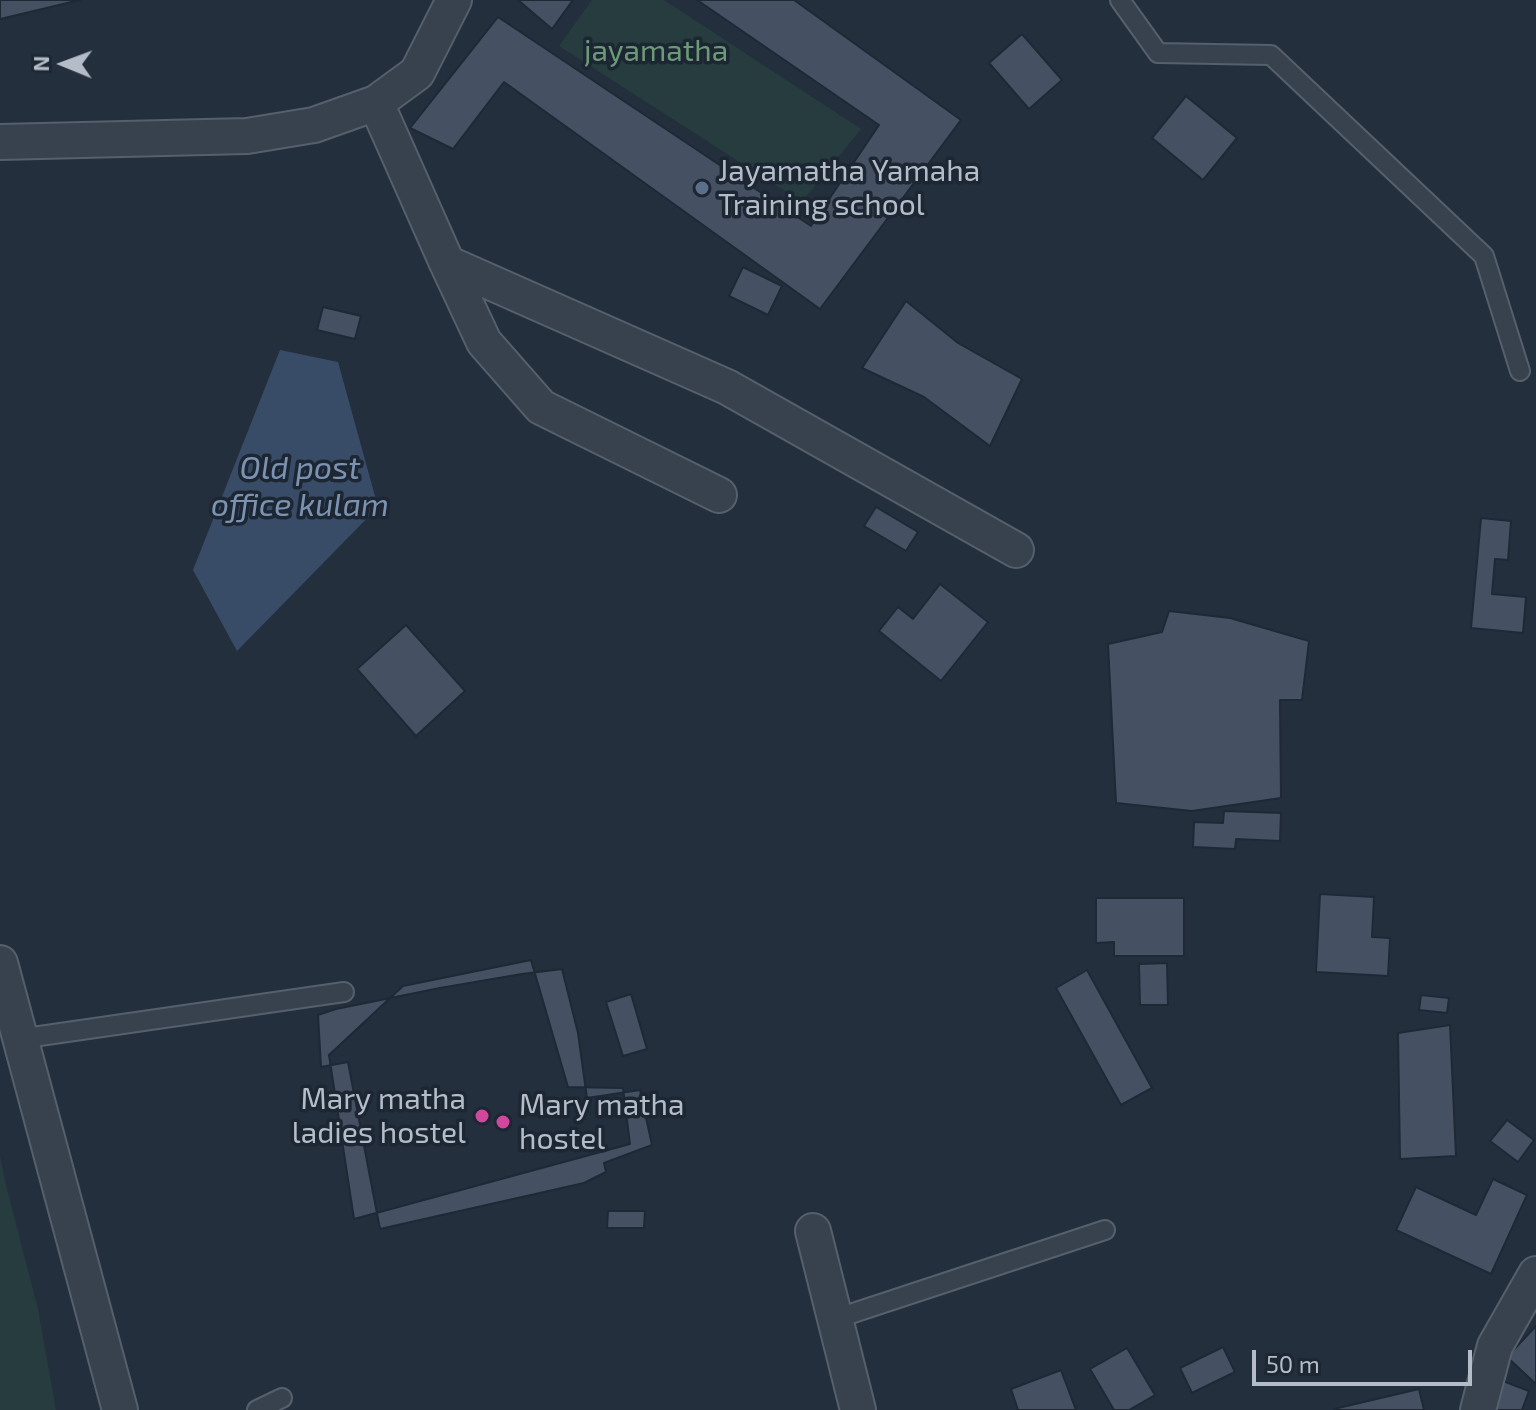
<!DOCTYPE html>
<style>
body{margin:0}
#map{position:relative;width:1536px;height:1410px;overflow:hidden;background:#242f3e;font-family:"Exo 2",sans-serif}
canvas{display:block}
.north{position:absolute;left:24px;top:24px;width:80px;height:80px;-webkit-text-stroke:6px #1d2633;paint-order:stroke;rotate:271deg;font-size:22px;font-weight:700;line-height:32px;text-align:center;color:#b4bcc9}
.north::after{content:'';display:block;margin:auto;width:28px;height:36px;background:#b4bcc9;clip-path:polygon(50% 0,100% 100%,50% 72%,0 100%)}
.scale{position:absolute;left:1252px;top:1350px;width:220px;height:36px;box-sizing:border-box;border:4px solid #b4bcc9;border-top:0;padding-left:10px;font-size:24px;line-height:28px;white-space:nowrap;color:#b4bcc9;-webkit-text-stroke:6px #1d2633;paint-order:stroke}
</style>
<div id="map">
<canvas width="1536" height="1410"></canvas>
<div class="north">N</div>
<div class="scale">50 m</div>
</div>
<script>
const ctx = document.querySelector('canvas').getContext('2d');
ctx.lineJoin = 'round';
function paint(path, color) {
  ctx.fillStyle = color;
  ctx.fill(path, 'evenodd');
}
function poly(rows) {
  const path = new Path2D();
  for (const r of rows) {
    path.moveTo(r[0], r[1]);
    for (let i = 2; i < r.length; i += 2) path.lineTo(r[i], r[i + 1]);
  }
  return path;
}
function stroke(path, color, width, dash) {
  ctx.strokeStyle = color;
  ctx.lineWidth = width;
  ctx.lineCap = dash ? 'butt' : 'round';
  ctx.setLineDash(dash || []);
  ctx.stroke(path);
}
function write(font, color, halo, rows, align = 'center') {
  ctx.font = font + ' "Exo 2",sans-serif';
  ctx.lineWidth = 7;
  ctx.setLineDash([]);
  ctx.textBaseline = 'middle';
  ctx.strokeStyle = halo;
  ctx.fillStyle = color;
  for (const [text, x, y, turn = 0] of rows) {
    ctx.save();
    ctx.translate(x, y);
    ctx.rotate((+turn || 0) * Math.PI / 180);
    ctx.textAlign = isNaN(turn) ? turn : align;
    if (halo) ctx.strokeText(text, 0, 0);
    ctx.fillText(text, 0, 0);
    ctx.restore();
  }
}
paint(poly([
 [592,0,664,0,861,129,802,202,559,46],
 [0,1156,6,1185,38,1309,56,1410,0,1410]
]), '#263c3f');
paint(poly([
 [280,350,338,362,378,507,237,651,193,570]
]), '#394c67');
const building = poly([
 [0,0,80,0,0,19,0,0],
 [518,0,573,0,552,29,518,0],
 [697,0,794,0,961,120,820,309,504,82,453,149,410,128,498,17,811,226,879,125,697,0],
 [1022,34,1062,80,1029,109,989,63,1022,34],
 [1186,96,1237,138,1203,180,1152,138,1186,96],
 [743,267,782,286,768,315,729,296,743,267],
 [906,301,958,343,1022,379,990,446,924,397,862,368,906,301],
 [323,307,361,316,355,339,317,330,323,307],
 [876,507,918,532,906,551,864,526,876,507],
 [1481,518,1511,521,1508,560,1495,559,1492,594,1526,597,1523,633,1471,628,1481,518],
 [940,584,988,622,941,681,879,631,898,607,913,619,940,584],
 [1169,611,1230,618,1309,641,1302,700,1280,700,1281,798,1192,811,1116,803,1108,644,1162,632,1169,611],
 [406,625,465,691,416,736,357,669,406,625],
 [1224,811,1281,813,1280,841,1236,839,1235,849,1193,847,1194,822,1223,823,1224,811],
 [1320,894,1374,897,1372,937,1390,938,1388,976,1316,972,1320,894],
 [1096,898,1184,898,1184,956,1114,956,1114,942,1096,943,1096,898],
 [531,960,568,1087,623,1088,630,1144,354,1219,329,1055,403,986,531,960],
 [1167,963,1168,1005,1140,1005,1139,964,1167,963],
 [562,969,578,1033,587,1098,640,1090,652,1145,604,1163,606,1172,584,1183,380,1229,348,1062,321,1067,318,1015,336,1009,440,988,522,974,562,969],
 [1087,970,1152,1088,1121,1105,1056,988,1087,970],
 [631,994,647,1049,623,1056,606,1002,631,994],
 [1421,995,1449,998,1447,1013,1419,1010,1421,995],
 [1450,1025,1456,1156,1400,1159,1398,1033,1450,1025],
 [1507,1120,1534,1140,1518,1162,1490,1141,1507,1120],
 [1493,1179,1527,1195,1491,1274,1396,1230,1416,1187,1476,1215,1493,1179],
 [608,1211,645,1211,644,1228,607,1228,608,1211],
 [1536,1326,1536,1384,1507,1357,1536,1326],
 [1223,1347,1235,1372,1192,1393,1180,1368,1223,1347],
 [1127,1348,1155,1395,1129,1410,1114,1410,1090,1369,1127,1348],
 [1061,1370,1076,1410,1018,1410,1011,1389,1061,1370],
 [1503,1381,1529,1391,1522,1410,1492,1410,1503,1381],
 [1419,1389,1424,1410,1335,1410,1334,1409,1419,1389]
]);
paint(building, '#455162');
stroke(building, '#1f2835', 2);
const service = poly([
 [1120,0,1158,53,1271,55,1484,256,1520,371],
 [19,1039,344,992],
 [835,1319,1105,1230],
 [257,1410,282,1398]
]);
const minor = poly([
 [376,103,447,263,727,387,1016,550],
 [0,142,247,136,314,125,376,103,417,73,454,0],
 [447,263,484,342,541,407,719,495],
 [0,963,120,1410],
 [813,1231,858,1410],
 [1478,1410,1495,1346,1536,1274]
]);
stroke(service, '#565f6c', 22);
stroke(minor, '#565f6c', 38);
stroke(service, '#38414e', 18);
stroke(minor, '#38414e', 34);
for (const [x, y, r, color] of [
 [702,188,8,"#5c6f8a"],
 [482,1116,8,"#d1479c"],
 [503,1122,8,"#d1479c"]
]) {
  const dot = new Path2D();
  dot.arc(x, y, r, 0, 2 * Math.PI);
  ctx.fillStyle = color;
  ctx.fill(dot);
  stroke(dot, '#1d2633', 3);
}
write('30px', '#6b9a76', '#1d2633', [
 ["jayamatha",656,51]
]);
write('30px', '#b4bcc9', '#1d2633', [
 ["Jayamatha Yamaha",718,171],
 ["Training school",718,205],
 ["Mary matha",466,1099,"right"],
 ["ladies hostel",466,1133,"right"],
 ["Mary matha",519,1105],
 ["hostel",519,1139]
], 'left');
write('italic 32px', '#7c92b1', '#1d2633', [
 ["Old post",300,468],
 ["office kulam",300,505]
]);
</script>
